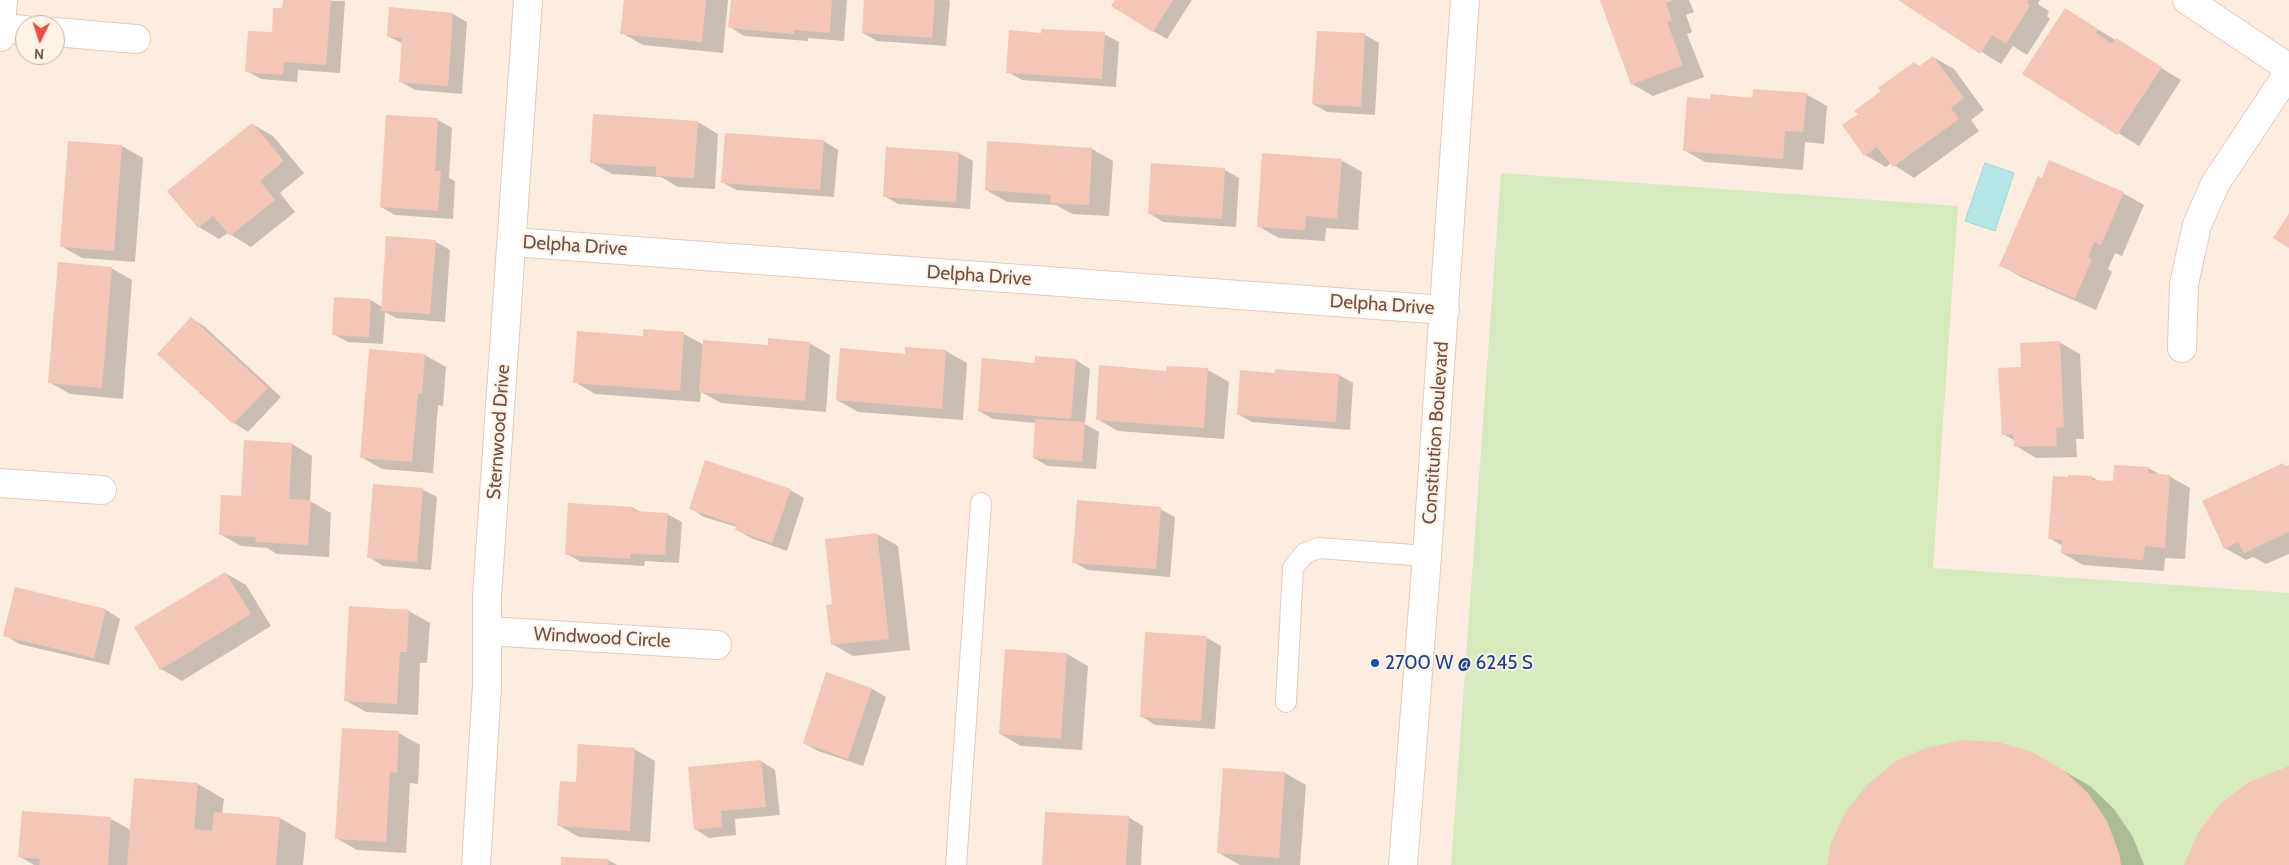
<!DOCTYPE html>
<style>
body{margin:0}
#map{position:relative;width:2289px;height:865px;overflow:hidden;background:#fdede0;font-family:Cabin,sans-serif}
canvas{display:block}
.north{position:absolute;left:15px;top:15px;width:50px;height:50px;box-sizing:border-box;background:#fff2e6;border:1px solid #c7b1a6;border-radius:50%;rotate:184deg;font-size:14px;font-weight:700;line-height:20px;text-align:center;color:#745047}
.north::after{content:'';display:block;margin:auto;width:18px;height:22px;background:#eb4e40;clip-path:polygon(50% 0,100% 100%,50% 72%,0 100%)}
</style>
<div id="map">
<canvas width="2289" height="865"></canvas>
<div class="north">N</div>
</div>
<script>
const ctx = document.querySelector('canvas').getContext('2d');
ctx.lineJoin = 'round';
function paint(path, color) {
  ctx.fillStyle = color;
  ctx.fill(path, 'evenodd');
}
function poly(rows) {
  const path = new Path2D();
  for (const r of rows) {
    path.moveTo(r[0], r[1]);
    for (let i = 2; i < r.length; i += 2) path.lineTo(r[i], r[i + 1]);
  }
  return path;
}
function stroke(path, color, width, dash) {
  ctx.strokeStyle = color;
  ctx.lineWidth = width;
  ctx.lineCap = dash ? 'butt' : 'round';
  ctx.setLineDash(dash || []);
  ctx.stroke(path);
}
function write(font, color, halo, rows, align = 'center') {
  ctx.font = font + ' Cabin,sans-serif';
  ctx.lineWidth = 4;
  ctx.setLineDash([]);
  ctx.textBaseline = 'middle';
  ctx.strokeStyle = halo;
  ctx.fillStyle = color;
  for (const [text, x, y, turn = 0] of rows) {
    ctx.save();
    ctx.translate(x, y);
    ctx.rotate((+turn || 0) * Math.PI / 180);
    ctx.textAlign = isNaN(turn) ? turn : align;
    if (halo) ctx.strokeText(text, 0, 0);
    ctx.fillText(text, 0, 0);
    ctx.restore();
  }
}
paint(poly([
 [1501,173,1958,206,1933,568,2289,593,2289,865,1451,865]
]), '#d6eabe');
const water = poly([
 [1985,163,2014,173,1995,231,1965,221,1985,163]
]);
paint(water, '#b4e6e6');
stroke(water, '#9ad8d8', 1);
paint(poly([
 [284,0,345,1,340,73,298,70,297,82,261,79,247,71,273,34,283,10],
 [625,0,728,0,723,53,643,45,622,33],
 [732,0,847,0,844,41,808,38,808,41,744,36,730,27],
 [866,0,948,0,950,1,946,46,877,41,863,33],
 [1116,0,1192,0,1167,39,1153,31],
 [1601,0,1689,0,1694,12,1686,15,1692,32,1687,34,1704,77,1653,96,1632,84],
 [1899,0,2040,0,2038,4,2049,11,2047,16,2050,19,2027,55,2013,46,2001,64],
 [2066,10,2181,80,2139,146,2024,74],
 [453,14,467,22,462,94,415,90,401,82,403,44,388,36],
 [1318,32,1365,35,1379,43,1375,115,1327,112,1313,104],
 [1042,34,1104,34,1119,42,1116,87,1022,80,1008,72],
 [1933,57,1954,69,1984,110,1971,120,1979,131,1914,178,1891,163,1886,167,1865,155,1860,114,1914,63,1921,67],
 [1806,94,1827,106,1824,144,1805,142,1803,170,1705,162,1684,150,1712,100],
 [438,120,452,128,449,178,455,181,453,219,395,215,381,207],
 [698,122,718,134,715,189,678,187,661,177,612,174,591,162],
 [252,124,273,136,304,173,280,193,295,212,251,247,228,233,219,239,199,227],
 [824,141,838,150,834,197,736,190,722,182],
 [988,143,1092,149,1113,161,1109,216,1072,214,1056,205,1007,202,986,190],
 [122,146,143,158,135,262,82,258,61,246],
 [959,153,973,161,970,209,898,204,884,196],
 [1341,160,1362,172,1358,230,1326,228,1325,241,1279,238,1258,226],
 [1225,170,1239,178,1236,227,1163,222,1149,213],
 [2123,193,2144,205,2122,256,2115,253,2108,269,2112,272,2096,310,2021,277,2000,265],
 [436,242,450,250,445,322,396,318,385,312,383,344,348,342,333,334,371,300,382,307],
 [111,268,132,280,123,399,70,394,49,382],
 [191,318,205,327,281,397,248,432,234,423,158,354],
 [644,330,684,334,704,345,769,346,809,343,830,355,826,412,721,403,701,392,700,402,595,394,575,382,644,337],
 [2059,342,2080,354,2084,439,2076,439,2077,457,2036,458,2016,446,2015,441,2003,434,2022,369],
 [370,351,425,355,446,367,443,406,438,405,433,473,382,469,361,457],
 [946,351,967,363,963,420,858,412,837,400,906,355],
 [1076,360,1090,369,1085,424,1099,432,1096,469,1048,466,1034,458,1036,423,993,419,979,411,1036,364],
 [1208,370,1229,382,1224,439,1118,431,1097,419,1168,372],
 [1276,370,1339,375,1353,383,1350,430,1252,422,1238,414,1275,374],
 [292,444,312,456,310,501,331,513,329,557,277,554,267,548,241,546,220,534,242,497],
 [2283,465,2289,467,2289,554,2266,564,2253,557,2246,560,2225,548],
 [2148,468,2161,475,2169,476,2190,488,2185,559,2165,558,2164,571,2083,565,2062,553,2063,546,2049,538,2092,477,2099,481,2114,482],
 [422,489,437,497,431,570,383,566,369,557],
 [790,490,804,498,787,551,751,538,737,530,737,527,704,517,690,508],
 [633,508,641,512,667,514,682,522,679,563,645,561,644,566,581,562,567,554],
 [1160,509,1175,517,1170,577,1088,570,1073,562],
 [877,534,898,546,910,650,853,656,832,644,834,605],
 [225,573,246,585,271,626,182,681,161,669],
 [16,588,106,610,120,619,109,665,19,644,5,635],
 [409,611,430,623,427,663,420,663,418,715,366,712,345,700],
 [1146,633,1207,638,1221,646,1215,729,1155,725,1141,716],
 [1067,654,1088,666,1082,750,1021,746,1000,734],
 [827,673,872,689,886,697,863,766,818,751,804,743],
 [343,730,399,733,420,745,418,784,410,783,406,853,357,850,336,838],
 [634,749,655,761,650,842,579,837,558,825,577,784],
 [2032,753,2090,786,2114,809,2133,837,2144,865,1828,865],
 [761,761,775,770,780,815,735,819,736,835,709,838,695,829],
 [1285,773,1306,785,1300,865,1240,865,1219,853],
 [198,784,224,799,222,814,280,818,306,833,303,865,34,865,20,857,111,819,131,830],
 [1128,817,1143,826,1141,865,1043,865],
 [608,860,617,865,562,865]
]), '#0003');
paint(poly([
 [283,0,331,0,326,65,284,62,283,75,245,72,248,31,272,32,273,8,282,8],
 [624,0,706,0,702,42,620,34],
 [731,0,832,0,830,33,794,30,794,34,728,28],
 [864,0,935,0,932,38,862,33],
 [1115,0,1173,0,1153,32,1111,6],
 [1600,0,1675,0,1666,3,1672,20,1667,22,1683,65,1631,85],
 [1898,0,2029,0,2027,3,2030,6,2006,44,1992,35,1980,54],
 [389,7,453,13,448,86,399,82,402,38,387,36],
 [2065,8,2098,29,2096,33,2112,44,2116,38,2162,67,2117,135,2022,74],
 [1041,29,1105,32,1102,79,1006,73,1009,30,1041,33],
 [1317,31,1365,33,1361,107,1312,104],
 [1933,56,1964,98,1951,108,1959,119,1893,167,1877,147,1864,156,1842,125,1858,114,1854,111,1881,91,1878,88,1914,62,1918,67],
 [1753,89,1807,93,1803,132,1785,131,1783,159,1683,151,1687,97,1710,99,1711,94,1752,98],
 [593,114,698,121,694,178,656,176,656,167,590,163],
 [386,115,438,118,435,171,441,171,438,211,380,207],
 [252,123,284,161,260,181,275,200,230,236,213,216,198,228,167,191],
 [725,133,824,140,820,190,721,183],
 [68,141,122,145,114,251,60,247],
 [987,141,1092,148,1089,205,1050,203,1051,195,985,190],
 [886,147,959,152,956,202,883,197],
 [1262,153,1342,159,1337,219,1306,216,1305,230,1257,227],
 [2049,160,2124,192,2101,245,2094,242,2088,257,2092,259,2075,299,1999,266,2038,176,2042,178],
 [1151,163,1225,168,1222,219,1148,214],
 [2289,213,2289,248,2273,238],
 [386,236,436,240,430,314,381,311],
 [58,262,112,267,102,388,48,383],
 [334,297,371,299,369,337,332,335],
 [191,317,268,388,233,424,157,354],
 [643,329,684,332,680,391,573,383,577,331,643,336],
 [768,338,810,342,805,401,699,392,703,340,768,345],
 [2060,341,2064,427,2056,428,2057,446,2014,447,2013,434,2002,435,1998,368,2021,367,2020,343],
 [905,347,946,350,942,409,836,400,840,348,905,354],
 [369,349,425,354,422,394,418,394,412,462,360,458],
 [1035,356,1076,359,1071,419,978,411,982,358,1035,363],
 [1099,365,1166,371,1167,366,1208,368,1204,428,1096,420],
 [1275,369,1339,374,1336,422,1237,415,1240,370,1274,373],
 [1035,419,1085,422,1082,462,1033,458],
 [244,440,292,443,289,499,311,500,308,545,255,542,256,537,219,535,221,495,241,496],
 [705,460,791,489,772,543,735,530,737,525,689,509],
 [2283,463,2285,467,2289,465,2289,532,2244,553,2238,542,2224,549,2202,501],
 [2114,465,2149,467,2148,473,2170,475,2165,548,2145,546,2143,560,2061,553,2062,540,2048,539,2053,476,2068,477,2068,475,2092,476,2092,480,2113,481],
 [373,484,423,488,417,562,367,558],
 [1077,500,1161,507,1156,569,1072,563],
 [568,503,634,507,633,511,668,513,665,555,630,554,630,559,565,555],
 [877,533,889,639,831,645,826,605,832,604,825,539],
 [225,572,251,614,160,670,134,627],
 [15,587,106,609,94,658,3,636],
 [349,606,409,610,407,652,400,652,397,704,344,701],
 [1145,632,1207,636,1201,721,1140,717],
 [1005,649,1067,653,1061,739,999,734],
 [826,672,872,688,848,759,803,743],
 [342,728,399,731,397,773,390,772,386,842,335,839],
 [1963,740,1998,742,2032,752,2063,770,2088,793,2107,821,2119,853,2121,865,1827,865,1831,843,1846,811,1868,784,1896,761,1928,747],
 [578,744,635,748,630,831,557,826,560,781,576,782],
 [761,760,766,807,721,811,722,827,694,830,688,767],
 [2289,766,2289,865,2184,865,2199,831,2221,803,2249,782],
 [1223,768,1285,772,1279,858,1217,853],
 [134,778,198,783,194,829,212,831,214,812,280,817,276,865,127,865],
 [22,811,111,817,108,865,39,865,40,859,18,857],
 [1045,812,1129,816,1126,865,1042,865],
 [561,857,609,859,608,865,561,865]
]), '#f3c6b7');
const lane = poly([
 [1286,702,1293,568,1305,553,1319,548,1427,556],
 [956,865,981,503]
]);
const street = poly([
 [2187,0,2289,68],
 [1,28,25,30],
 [55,32,136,39],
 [0,37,3,0],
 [512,242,1445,310],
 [2182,348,2184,284,2197,225,2215,184,2289,72],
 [0,483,102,490],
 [487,631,717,645],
 [476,865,487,686,487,596,528,0]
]);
const secondary = poly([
 [1403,865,1427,556,1465,0]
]);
stroke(lane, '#e3cabf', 22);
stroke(street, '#e3cabf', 30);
stroke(secondary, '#e8cabb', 30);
stroke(lane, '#fff', 20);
stroke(street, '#fff', 28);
stroke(secondary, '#fff', 28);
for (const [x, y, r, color] of [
 [1375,663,5,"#1a4fb4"]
]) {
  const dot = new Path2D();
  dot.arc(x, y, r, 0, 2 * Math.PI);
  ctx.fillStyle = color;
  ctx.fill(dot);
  stroke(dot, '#fff2e6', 2);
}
write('19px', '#745047', '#fff2e6', [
 ["Delpha Drive",575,246,4],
 ["Delpha Drive",979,276,4],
 ["Delpha Drive",1382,305,4],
 ["Sternwood Drive",499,432,-86],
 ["Constitution Boulevard",1436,433,-86],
 ["Windwood Circle",602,638,3]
]);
write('19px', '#164399', '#fff2e6', [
 ["2700 W @ 6245 S",1385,663]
], 'left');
</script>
